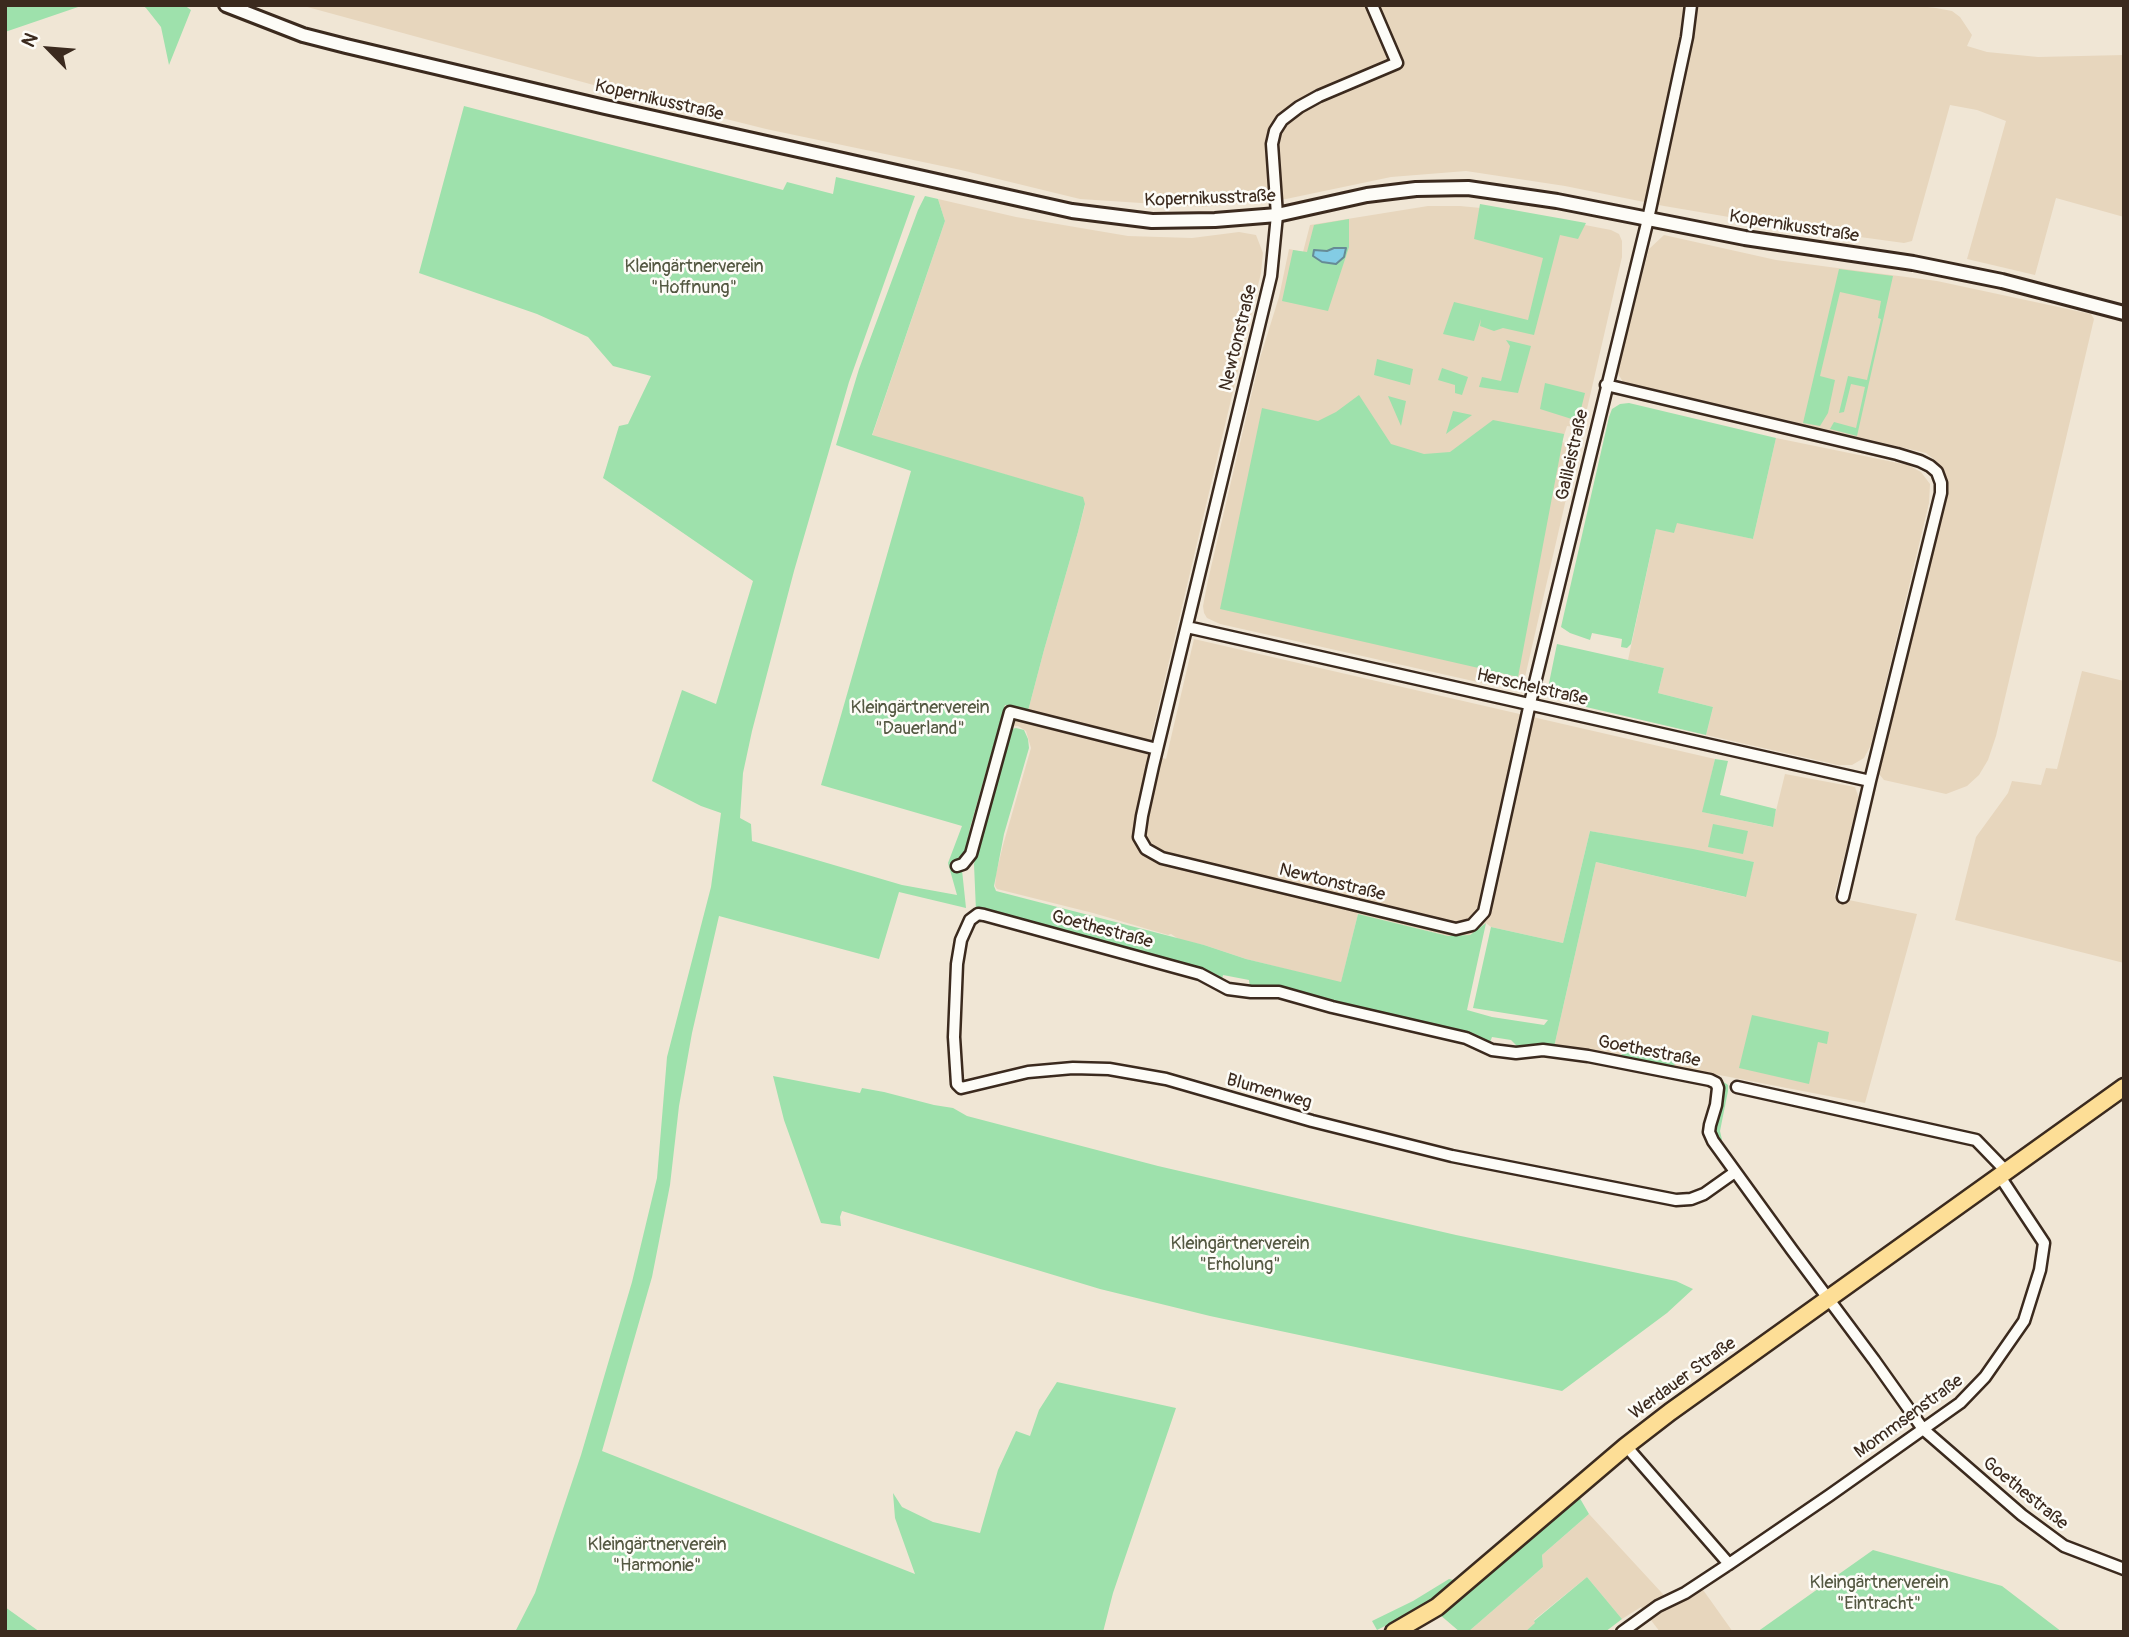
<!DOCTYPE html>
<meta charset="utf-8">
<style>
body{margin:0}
#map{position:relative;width:2129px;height:1637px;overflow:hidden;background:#f0e6d5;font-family:Pangolin,sans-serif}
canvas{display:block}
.frame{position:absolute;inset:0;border:7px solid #3b2a1e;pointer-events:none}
.north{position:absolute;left:14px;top:14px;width:70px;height:70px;-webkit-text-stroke:5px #fdfcf7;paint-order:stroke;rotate:295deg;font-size:19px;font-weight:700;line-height:28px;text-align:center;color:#3b2a1e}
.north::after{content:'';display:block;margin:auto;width:24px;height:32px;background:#3b2a1e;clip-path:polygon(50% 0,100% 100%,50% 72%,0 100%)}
</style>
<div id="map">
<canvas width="2129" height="1637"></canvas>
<div class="frame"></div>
<div class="north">N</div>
</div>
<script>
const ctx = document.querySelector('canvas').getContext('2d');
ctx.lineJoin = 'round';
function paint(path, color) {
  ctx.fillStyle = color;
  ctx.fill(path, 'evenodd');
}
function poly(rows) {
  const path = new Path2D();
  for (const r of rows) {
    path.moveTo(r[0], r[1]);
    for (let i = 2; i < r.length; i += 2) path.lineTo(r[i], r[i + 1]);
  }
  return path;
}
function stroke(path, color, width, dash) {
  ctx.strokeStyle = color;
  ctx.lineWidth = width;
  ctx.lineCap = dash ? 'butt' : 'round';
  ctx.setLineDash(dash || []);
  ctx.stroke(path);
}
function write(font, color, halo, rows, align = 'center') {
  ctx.font = font + ' Pangolin,sans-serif';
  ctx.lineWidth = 5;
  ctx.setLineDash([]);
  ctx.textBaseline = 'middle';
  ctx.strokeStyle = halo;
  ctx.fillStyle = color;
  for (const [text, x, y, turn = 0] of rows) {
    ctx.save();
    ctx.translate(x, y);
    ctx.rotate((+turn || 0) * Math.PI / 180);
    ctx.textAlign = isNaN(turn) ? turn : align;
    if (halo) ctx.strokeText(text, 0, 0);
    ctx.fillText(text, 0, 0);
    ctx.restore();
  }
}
paint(poly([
 [300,5,1910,5,1936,8,1952,11,1960,17,1972,35,1967,46,1987,52,2038,57,2124,55,2124,217,2056,198,2035,275,1967,259,2006,121,1977,110,1950,105,1912,241,1904,243,1794,228,1664,206,1565,186,1466,171,1391,177,1286,199,1202,207,1080,199,961,170,766,129,623,93],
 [938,199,1016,217,1128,236,1192,238,1239,232,1256,235,1263,253,1261,273,1150,742,1028,711,1044,650,1078,532,1085,505,1082,497,872,436,945,221],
 [1428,206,1460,206,1512,211,1611,230,1619,234,1622,241,1622,257,1584,422,1575,427,1567,426,1562,442,1570,445,1575,454,1575,460,1525,677,1522,683,1513,687,1482,683,1220,624,1207,618,1204,613,1203,606,1208,580,1260,358,1279,297,1289,249,1303,252,1310,225],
 [1664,235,1776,260,1937,281,2091,314,2094,319,1996,736,1988,760,1979,775,1967,786,1946,794,1884,780,1879,774,1948,492,1946,477,1936,461,1926,453,1623,382,1617,372,1649,249],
 [1776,438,1908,465,1921,472,1930,484,1929,503,1871,745,1864,758,1852,765,1838,765,1706,735,1713,707,1658,693,1664,668,1628,660,1656,529,1677,522,1753,539],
 [1194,639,1715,759,1703,812,1772,827,1785,774,1855,787,1859,798,1834,897,1917,914,1865,1103,1641,1060,1554,1047,1596,862,1745,897,1754,862,1590,831,1563,943,1491,927,1486,923,1470,935,1448,936,1358,914,1341,983,1246,959,1204,945,1180,940,1171,934,1168,935,1093,913,997,889,995,886,996,874,1003,845,1031,748,1026,731,1018,726,1012,726,1016,721,1025,722,1166,759],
 [2082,671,2124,681,2124,963,1955,920,1976,837,2008,793,2012,781,2041,785,2046,768,2057,769],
 [1589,1514,1673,1605,1701,1587,1733,1632,1660,1632,1641,1607,1622,1619,1587,1577,1534,1620,1536,1623,1525,1632,1468,1632,1543,1567,1542,1555]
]), '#e7d6bd');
paint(poly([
 [5,5,84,5,5,32],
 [142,5,184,5,191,10,169,65,161,27,146,8],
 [464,106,783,190,787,182,833,194,836,177,915,196,849,382,794,571,752,731,743,773,740,818,751,824,752,841,902,885,957,895,948,863,962,826,821,785,911,471,836,445,859,369,918,210,925,196,938,199,945,221,872,435,1083,497,1085,504,1078,532,1044,650,1028,711,1005,705,970,828,962,870,966,908,899,892,879,959,719,916,692,1033,679,1106,670,1185,652,1277,602,1451,915,1574,895,1518,893,1493,902,1507,933,1522,980,1533,998,1470,1016,1431,1030,1436,1039,1410,1057,1382,1176,1408,1113,1593,1103,1632,515,1632,535,1593,581,1455,632,1282,657,1178,667,1057,711,887,721,813,701,806,652,781,682,690,716,704,753,581,603,478,619,426,628,424,651,376,613,366,588,337,537,314,419,273],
 [1480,204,1586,223,1578,239,1560,235,1534,335,1503,328,1494,331,1480,326,1481,319,1474,341,1443,334,1454,302,1528,320,1543,258,1474,239],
 [1349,219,1349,247,1328,311,1282,301,1293,250,1307,252,1314,225],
 [1839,269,1893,276,1857,436,1830,429,1834,422,1856,428,1865,387,1851,384,1844,412,1839,413,1848,376,1867,380,1881,319,1878,318,1881,301,1840,292,1820,376,1835,380,1828,413,1820,426,1803,423],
 [1506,340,1531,346,1518,393,1479,387,1482,377,1501,381,1510,346],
 [1377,359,1413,369,1410,385,1374,375],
 [1442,368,1468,377,1462,395,1455,393,1455,385,1438,380],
 [1545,383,1585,393,1578,421,1540,409],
 [1359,395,1391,444,1424,454,1450,452,1493,420,1564,434,1518,677,1220,609,1262,408,1318,421,1336,412],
 [1388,396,1406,401,1401,426],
 [1629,403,1776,438,1753,539,1677,523,1674,533,1656,529,1631,644,1627,648,1621,647,1622,639,1592,633,1590,640,1570,633,1561,627,1609,417,1612,409,1620,404],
 [1453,411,1472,415,1446,434],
 [1557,644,1664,668,1658,693,1713,707,1706,735,1586,707,1588,699,1581,698,1580,705,1552,697,1548,688],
 [1016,728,1024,730,1028,739,1029,748,1004,834,994,886,996,891,1204,945,1246,959,1341,982,1358,914,1448,936,1470,935,1486,923,1467,1010,1492,1017,1544,1025,1548,1020,1473,1008,1491,927,1563,943,1590,831,1693,849,1754,862,1746,897,1596,862,1554,1047,1520,1049,1511,1040,1492,1037,1489,1045,1454,1030,1267,987,1250,988,1249,980,1223,975,1221,983,1216,976,1193,966,999,913,984,910,976,911,974,864,979,841,1008,739,1012,729],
 [1715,759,1728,761,1720,795,1776,809,1773,827,1702,812],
 [1713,824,1748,831,1743,854,1708,847],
 [1752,1015,1829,1032,1827,1044,1818,1042,1809,1084,1739,1068],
 [1623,1048,1676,1058,1674,1067,1621,1057],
 [773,1076,860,1093,862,1088,884,1092,934,1105,953,1108,967,1116,1158,1166,1456,1235,1676,1281,1693,1289,1667,1313,1562,1391,1210,1316,1100,1289,842,1211,840,1217,841,1226,821,1223,784,1120],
 [1722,1081,1728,1085,1728,1091,1720,1131,1722,1140,1720,1144,1713,1131],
 [1578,1495,1589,1514,1542,1555,1543,1567,1468,1632,1460,1632,1439,1614,1471,1591],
 [1873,1550,2002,1586,2062,1632,1757,1632],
 [1587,1577,1622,1619,1605,1632,1525,1632,1535,1623,1534,1621],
 [1449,1579,1459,1581,1419,1609,1377,1630,1372,1621,1413,1601],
 [5,1607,40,1632,5,1632]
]), '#9ee1ac');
const water = poly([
 [1334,248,1346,248,1344,257,1336,264,1322,262,1313,256,1314,250,1327,251,1334,248]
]);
paint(water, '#83cce4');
stroke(water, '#668b95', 2);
const minor = poly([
 [1372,5,1397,63,1319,96,1299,107,1282,120,1275,131,1272,144,1277,215,1271,276,1153,766,1142,816,1139,837,1146,849,1162,858,1456,929,1472,925,1484,912,1530,703,1648,219,1687,37,1691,5],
 [1187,627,1870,781,1941,493,1941,483,1937,472,1930,466,1920,461,1897,454,1606,385],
 [957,866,963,864,971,854,1010,712,1157,749],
 [1843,897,1870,781],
 [1737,1087,1976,1140,2006,1171],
 [1735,1172,1704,1194,1691,1199,1676,1200,1452,1156,1312,1121,1166,1079,1109,1069,1073,1068,1028,1072,961,1088,957,1084,954,1037,957,964,961,940,970,920,978,914,984,915,1200,974,1228,989,1251,992,1279,992,1332,1007,1466,1038,1492,1050,1516,1053,1543,1050,1588,1056,1710,1080,1716,1083,1718,1088,1716,1105,1710,1125,1709,1132,1713,1141,1792,1250,1874,1360,1923,1429,2022,1515,2064,1546,2124,1569],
 [1626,1446,1729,1564],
 [1622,1632,1658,1606,1685,1593,1729,1564,1830,1495,1960,1403,1985,1377,2024,1321,2040,1270,2044,1243,1999,1175]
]);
const tertiary = poly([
 [226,5,303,35,346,46,605,107,1072,211,1152,221,1215,220,1277,215,1367,195,1416,189,1468,188,1557,201,1745,238,1913,263,2002,281,2124,313]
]);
const primary = poly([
 [1394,1632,1437,1607,1626,1446,1670,1412,2124,1087]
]);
stroke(minor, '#3b2a1e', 15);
stroke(tertiary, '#3b2a1e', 18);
stroke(primary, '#3b2a1e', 21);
stroke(minor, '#fdfcf7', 10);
stroke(tertiary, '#fdfcf7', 12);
stroke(primary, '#fdde96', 16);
write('18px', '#3b2a1e', '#fdfcf7', [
 ["Kopernikusstraße",659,101,13],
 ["Kopernikusstraße",1210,199,-2],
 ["Kopernikusstraße",1794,227,9],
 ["Newtonstraße",1239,338,-76],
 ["Galileistraße",1573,455,-77],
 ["Herschelstraße",1532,688,13],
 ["Newtonstraße",1332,883,14],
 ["Goethestraße",1102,930,15],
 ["Goethestraße",1649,1052,11],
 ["Blumenweg",1269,1092,16],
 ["Werdauer Straße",1683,1379,-36],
 ["Mommsenstraße",1909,1417,-36],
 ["Goethestraße",2025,1494,39]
]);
write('18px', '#545842', '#fdfcf7', [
 ["Kleingärtnerverein",694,267],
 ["\"Hoffnung\"",694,288],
 ["Kleingärtnerverein",920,708],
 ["\"Dauerland\"",920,729],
 ["Kleingärtnerverein",1240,1244],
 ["\"Erholung\"",1240,1265],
 ["Kleingärtnerverein",657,1545],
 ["\"Harmonie\"",657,1566],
 ["Kleingärtnerverein",1879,1583],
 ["\"Eintracht\"",1879,1604]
]);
</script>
